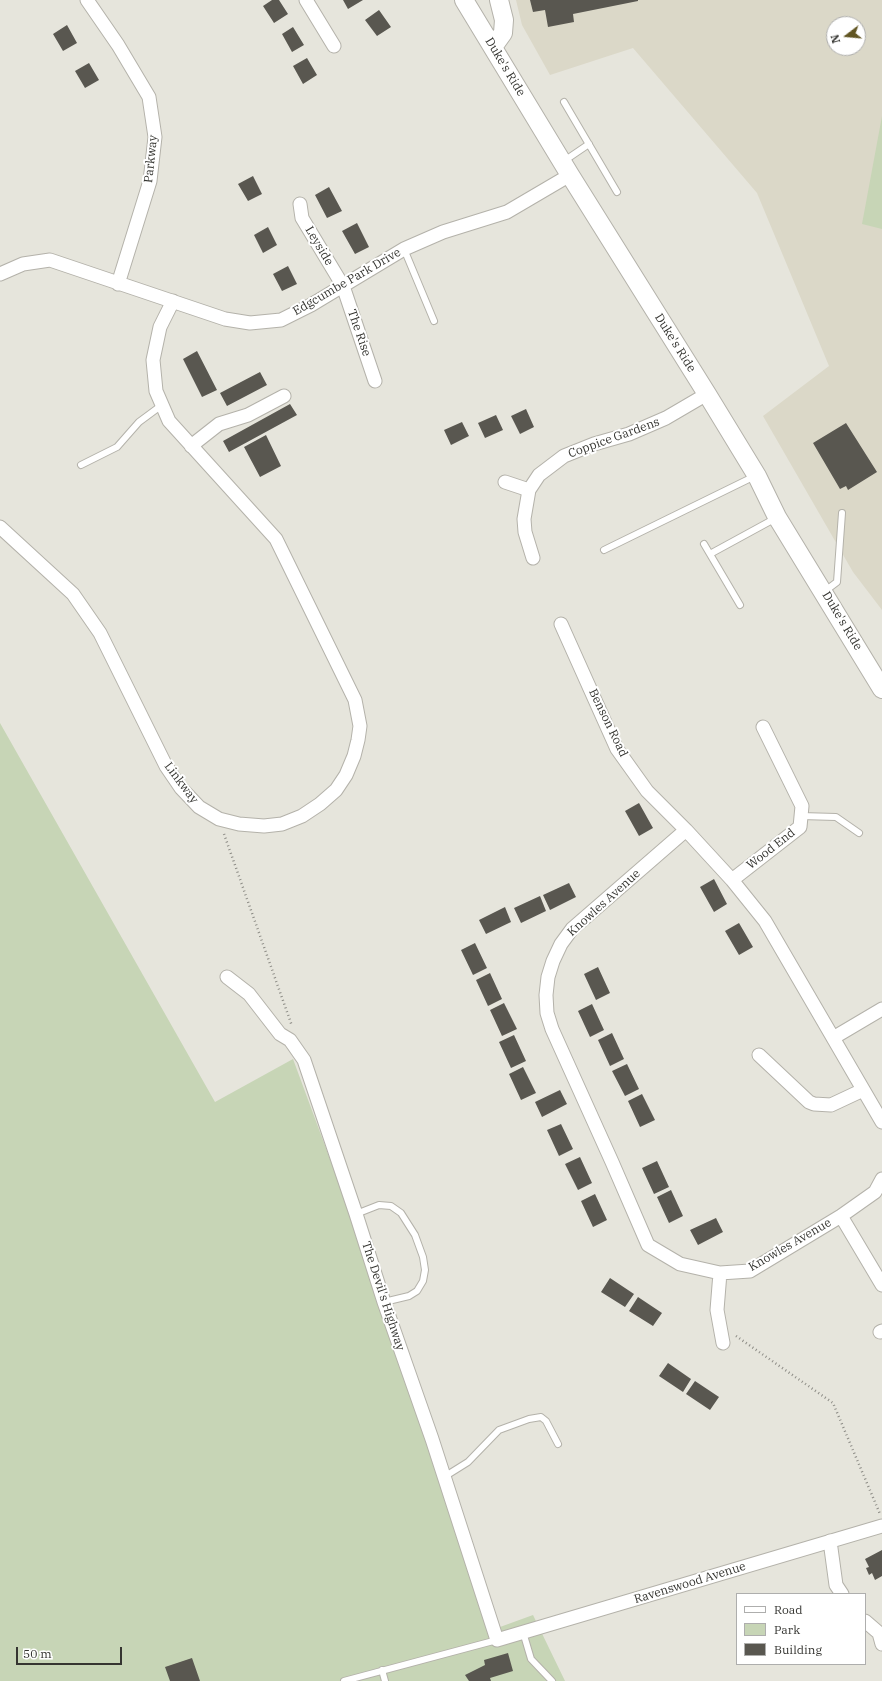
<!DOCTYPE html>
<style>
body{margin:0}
#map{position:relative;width:882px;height:1681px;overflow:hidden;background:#e6e5dc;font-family:"IBM Plex Serif",serif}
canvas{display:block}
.legend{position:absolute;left:736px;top:1593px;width:130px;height:72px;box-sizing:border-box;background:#fff;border:1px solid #aeaead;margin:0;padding:5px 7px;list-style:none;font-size:12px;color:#353531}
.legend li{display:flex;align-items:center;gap:8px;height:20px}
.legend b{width:20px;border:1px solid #aeaead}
.north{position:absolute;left:826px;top:16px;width:40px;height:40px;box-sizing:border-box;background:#fff;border:1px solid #aeaead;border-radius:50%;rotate:254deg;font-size:11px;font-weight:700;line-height:16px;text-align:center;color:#353531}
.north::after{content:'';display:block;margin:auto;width:14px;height:18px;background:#615522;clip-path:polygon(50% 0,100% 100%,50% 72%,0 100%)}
.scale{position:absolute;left:16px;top:1647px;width:106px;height:18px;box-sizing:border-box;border:2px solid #353531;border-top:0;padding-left:5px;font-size:12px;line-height:14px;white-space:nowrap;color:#353531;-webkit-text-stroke:3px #fff;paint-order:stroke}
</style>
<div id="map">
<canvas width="882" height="1681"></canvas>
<ul class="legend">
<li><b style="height:5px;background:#fff"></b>Road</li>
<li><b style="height:11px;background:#c7d5b6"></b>Park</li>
<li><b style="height:11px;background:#595750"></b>Building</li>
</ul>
<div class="north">N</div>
<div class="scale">50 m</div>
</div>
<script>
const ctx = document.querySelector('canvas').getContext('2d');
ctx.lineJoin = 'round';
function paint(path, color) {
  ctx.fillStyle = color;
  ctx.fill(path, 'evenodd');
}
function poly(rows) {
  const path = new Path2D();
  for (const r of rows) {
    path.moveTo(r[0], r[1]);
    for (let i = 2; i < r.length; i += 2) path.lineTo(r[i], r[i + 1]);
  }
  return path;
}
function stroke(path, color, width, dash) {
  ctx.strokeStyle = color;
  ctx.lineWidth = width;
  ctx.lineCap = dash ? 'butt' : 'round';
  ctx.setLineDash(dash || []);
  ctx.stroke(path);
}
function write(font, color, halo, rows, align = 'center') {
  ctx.font = font + ' "IBM Plex Serif",serif';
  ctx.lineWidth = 4;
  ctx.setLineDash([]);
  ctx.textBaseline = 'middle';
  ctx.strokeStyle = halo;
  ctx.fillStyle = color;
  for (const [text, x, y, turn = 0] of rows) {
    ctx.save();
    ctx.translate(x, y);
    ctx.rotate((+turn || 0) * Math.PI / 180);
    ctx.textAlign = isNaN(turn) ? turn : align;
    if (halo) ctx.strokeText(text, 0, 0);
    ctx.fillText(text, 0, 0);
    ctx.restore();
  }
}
paint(poly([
 [516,0,882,0,882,610,853,572,763,416,829,366,757,193,633,48,550,75,522,25],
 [834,24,858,24,858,48,834,48]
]), '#dbd8c8');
paint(poly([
 [882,116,882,229,862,224],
 [0,723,215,1102,293,1059,341,1189,374,1291,500,1627,533,1615,565,1681,0,1681]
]), '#c7d5b6');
paint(poly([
 [272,0,279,0,288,14,274,23,263,6],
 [343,0,363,0,348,9],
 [530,0,638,0,638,1,573,14,574,22,548,27,545,10,533,12],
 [379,10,391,27,377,36,365,20],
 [67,25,77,43,63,51,53,34],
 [293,27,304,45,292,52,282,34],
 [307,58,317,75,303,84,293,66],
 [89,63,99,80,85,88,75,71],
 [253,176,262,194,248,201,238,184],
 [329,187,342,211,327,218,315,195],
 [357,223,369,247,355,254,342,231],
 [268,227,277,245,263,253,254,235],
 [288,266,297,284,282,291,273,274],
 [197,351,217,390,202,397,183,359],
 [260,372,267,385,227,406,220,393],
 [290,404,297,415,229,452,223,441],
 [526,409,534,427,520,434,511,416],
 [496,415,503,430,485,438,478,423],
 [462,422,469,436,451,445,444,430],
 [846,423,877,472,848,490,846,486,840,489,813,443],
 [266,435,281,466,260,477,244,447],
 [639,803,653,828,639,836,625,811],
 [714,879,727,904,714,912,700,887],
 [569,883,576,897,550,910,543,895],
 [540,896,546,911,521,923,514,908],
 [505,907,511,922,486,934,479,920],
 [739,923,753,947,739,955,725,931],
 [475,943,487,968,473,975,461,950],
 [598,967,610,993,596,1000,584,974],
 [490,973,502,999,488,1006,476,980],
 [504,1003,517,1029,502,1036,490,1010],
 [592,1004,604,1030,590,1037,578,1011],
 [612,1033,624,1059,610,1066,598,1040],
 [514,1035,526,1061,511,1068,499,1042],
 [627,1064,639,1089,625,1096,612,1071],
 [523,1067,536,1093,521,1100,509,1074],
 [560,1090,567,1104,542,1117,535,1102],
 [642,1094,655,1120,640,1127,628,1101],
 [561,1124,573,1149,559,1156,547,1130],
 [580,1157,592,1183,578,1190,565,1164],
 [657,1161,669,1187,654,1194,642,1168],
 [671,1190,683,1216,669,1223,657,1197],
 [595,1194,607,1220,593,1227,581,1201],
 [716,1218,723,1232,698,1245,690,1230],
 [610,1278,634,1294,625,1307,601,1292],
 [638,1297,662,1313,653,1326,629,1311],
 [668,1363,691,1379,683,1392,659,1376],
 [695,1381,719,1397,710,1410,686,1394],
 [882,1550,882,1576,875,1580,872,1573,869,1575,866,1568,869,1567,865,1559],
 [508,1653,513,1671,490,1678,491,1681,469,1681,465,1675,485,1665,484,1660],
 [192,1658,200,1681,170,1681,165,1667]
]), '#595750');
const lane = poly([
 [564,102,617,192],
 [564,161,589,144],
 [404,249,434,321],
 [81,465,117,447,139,422,162,405],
 [704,544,740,605],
 [604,550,755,476],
 [710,554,776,518],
 [825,591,837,582,842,513],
 [801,816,836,817,859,833],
 [356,1214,379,1205,391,1206,401,1213,415,1235,423,1257,425,1270,423,1281,417,1291,409,1296,384,1302],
 [444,1477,468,1462,499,1430,529,1419,541,1417,546,1421,558,1444],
 [523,1632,531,1659,552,1681],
 [382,1670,385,1681],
 [344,1681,497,1640]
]);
const street = poly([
 [87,0,118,45,149,97,155,137,150,181,118,284],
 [306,0,334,46],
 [300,204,302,218,343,286,375,381],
 [0,274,23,264,50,260,225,319,250,323,281,320,311,305,404,249,443,232,507,212,570,175],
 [191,446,219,424,248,415,284,396],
 [505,482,529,490],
 [0,527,73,594,100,633,166,766,181,788,199,807,219,819,239,824,264,826,282,824,302,816,320,804,336,790,346,775,354,756,358,740,360,726,355,700,276,539,169,421,156,391,153,360,160,327,173,301],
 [533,558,525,532,524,519,529,490,539,475,564,456,594,444,629,434,666,418,707,394],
 [561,624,617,749,647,791,686,830,732,880,765,921,882,1122],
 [686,830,572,929,561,944,553,961,548,977,546,995,547,1013,552,1029,612,1162,648,1245,680,1264,720,1273,750,1271,841,1216,875,1192,882,1179],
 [732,880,800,827,802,806,763,727],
 [227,977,249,994,280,1034,290,1040,304,1060,356,1214,384,1302,432,1439,497,1640,882,1526],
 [833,1038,882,1009],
 [759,1055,809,1102,814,1104,831,1105,863,1090],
 [841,1216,882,1285],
 [720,1273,717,1310,723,1343],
 [880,1332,882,1331],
 [830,1541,836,1585,842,1594],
 [865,1621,879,1633,882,1644]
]);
const secondary = poly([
 [464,0,570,175,707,394,757,476,777,517,882,689],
 [493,47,503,33,504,20,499,0]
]);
stroke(lane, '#b4b2aa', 8);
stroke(street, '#b4b2aa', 15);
stroke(secondary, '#b4b2aa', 20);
stroke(poly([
 [224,834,292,1026],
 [736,1336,833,1403,880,1514]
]), '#8e8d87', 2.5, [1, 3]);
stroke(lane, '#fff', 6);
stroke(street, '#fff', 13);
stroke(secondary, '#fff', 18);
write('12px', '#353531', '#fff', [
 ["Duke's Ride",505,67,59],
 ["Parkway",151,159,-84],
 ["Leyside",319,246,59],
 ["Edgcumbe Park Drive",347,282,-30],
 ["The Rise",359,333,71],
 ["Duke's Ride",675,343,58],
 ["Coppice Gardens",614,438,-20],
 ["Duke's Ride",842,621,59],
 ["Benson Road",608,723,64],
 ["Linkway",181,783,53],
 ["Wood End",771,849,-38],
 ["Knowles Avenue",604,903,-42],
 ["Knowles Avenue",790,1245,-30],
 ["The Devil's Highway",383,1296,72],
 ["Ravenswood Avenue",690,1583,-17]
]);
</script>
